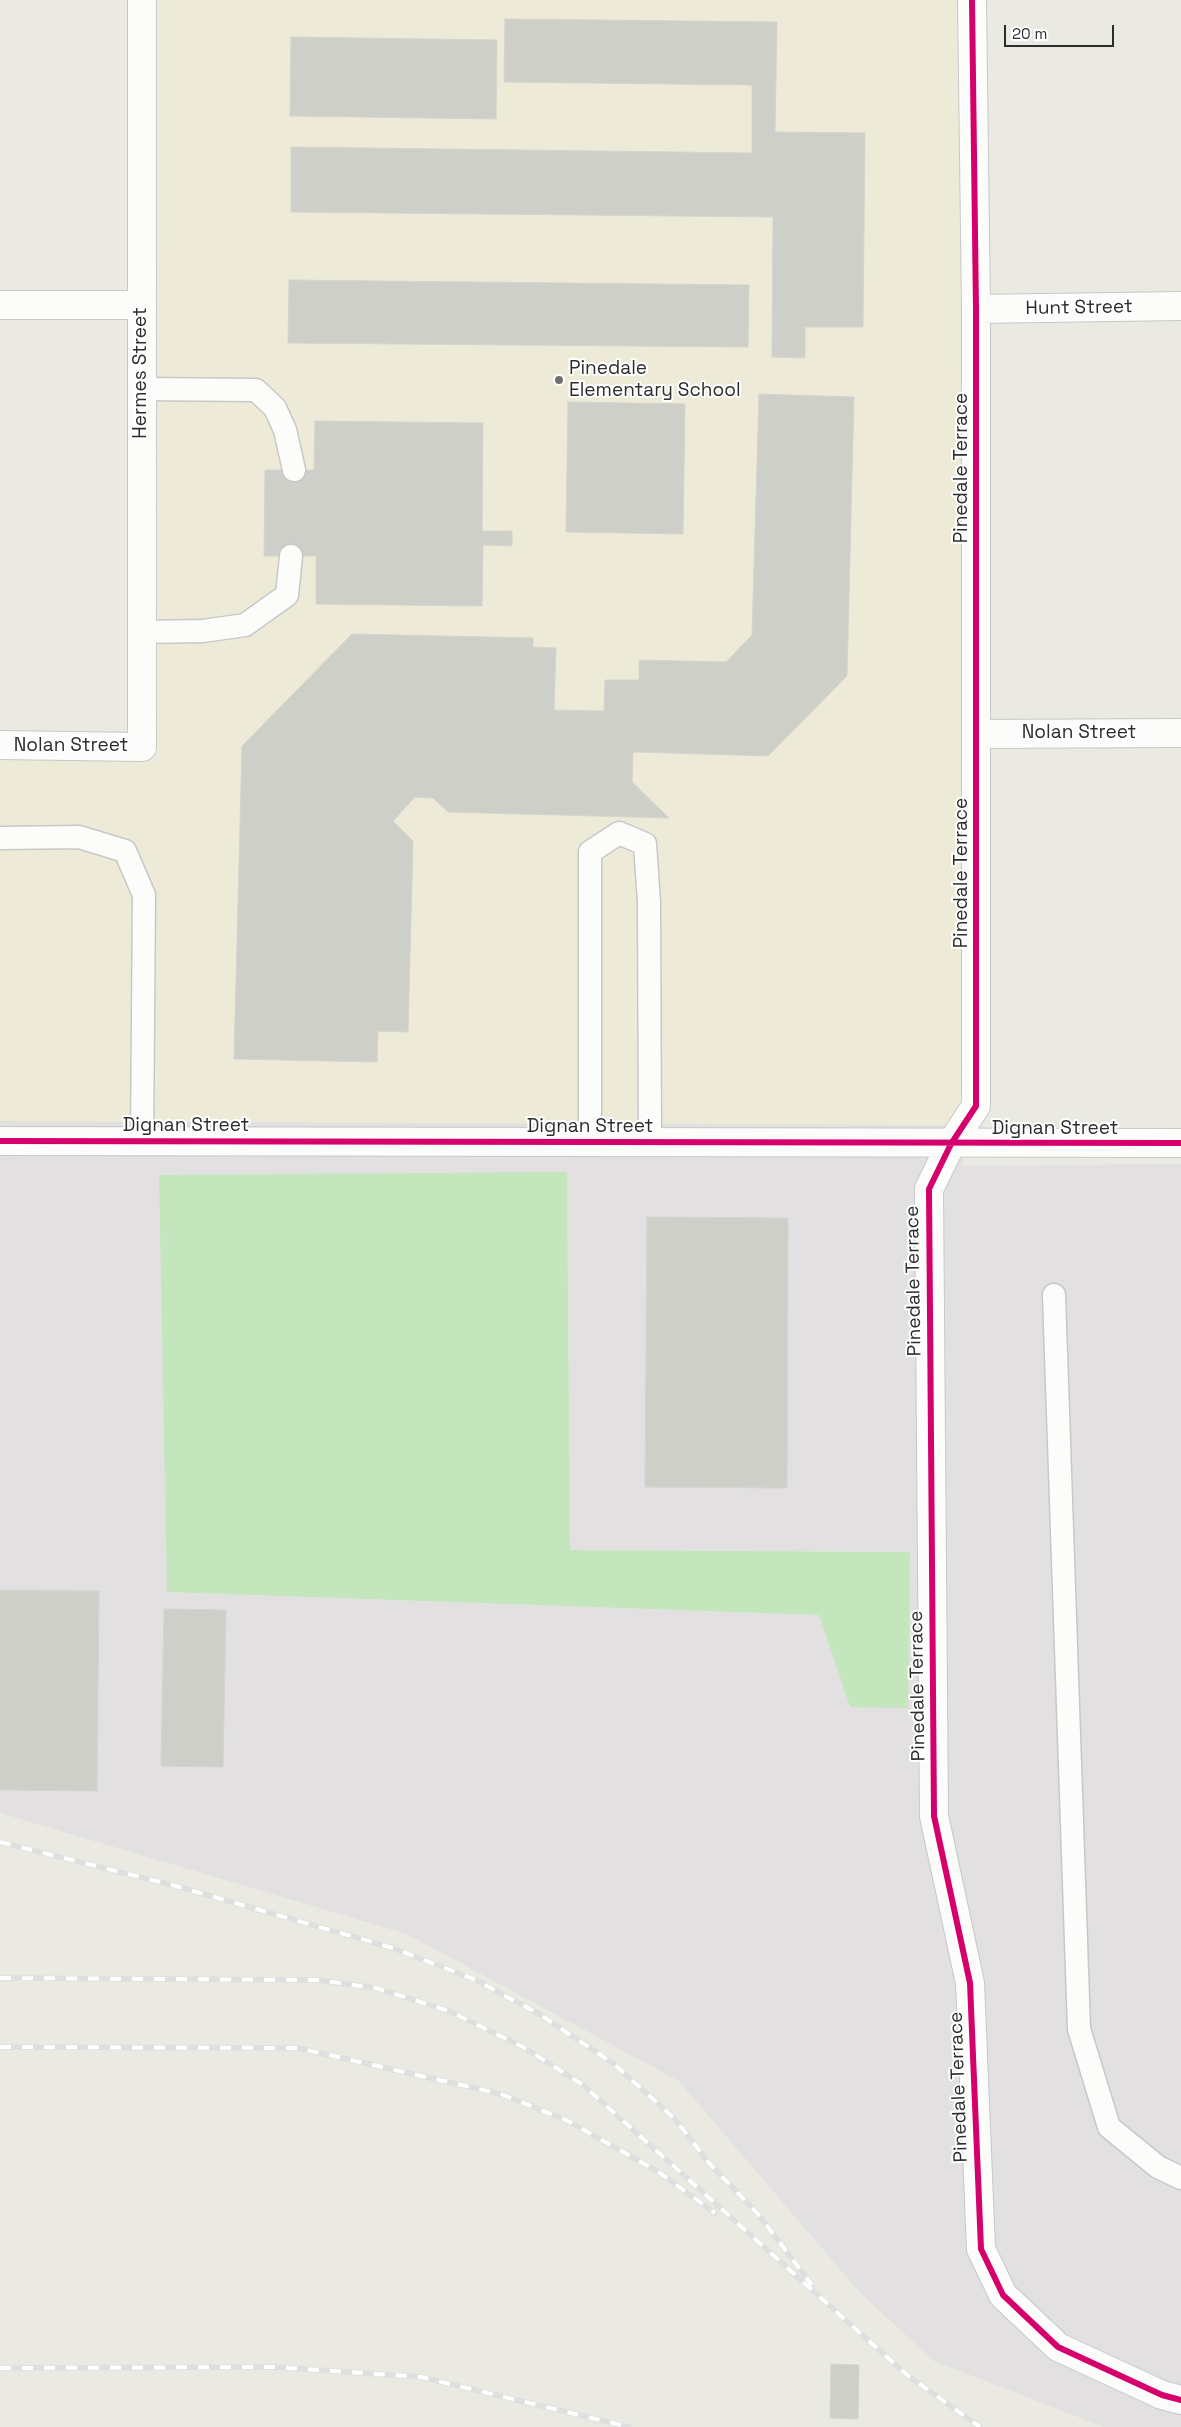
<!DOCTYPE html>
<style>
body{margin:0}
#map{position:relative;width:1181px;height:2427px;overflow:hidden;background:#eae9e2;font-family:"Space Grotesk",sans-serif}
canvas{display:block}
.scale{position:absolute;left:1004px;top:25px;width:110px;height:22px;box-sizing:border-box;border:2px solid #2d2d2d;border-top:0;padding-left:6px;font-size:15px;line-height:18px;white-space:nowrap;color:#2d2d2d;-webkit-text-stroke:4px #fff;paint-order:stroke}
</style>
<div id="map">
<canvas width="1181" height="2427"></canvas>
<div class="scale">20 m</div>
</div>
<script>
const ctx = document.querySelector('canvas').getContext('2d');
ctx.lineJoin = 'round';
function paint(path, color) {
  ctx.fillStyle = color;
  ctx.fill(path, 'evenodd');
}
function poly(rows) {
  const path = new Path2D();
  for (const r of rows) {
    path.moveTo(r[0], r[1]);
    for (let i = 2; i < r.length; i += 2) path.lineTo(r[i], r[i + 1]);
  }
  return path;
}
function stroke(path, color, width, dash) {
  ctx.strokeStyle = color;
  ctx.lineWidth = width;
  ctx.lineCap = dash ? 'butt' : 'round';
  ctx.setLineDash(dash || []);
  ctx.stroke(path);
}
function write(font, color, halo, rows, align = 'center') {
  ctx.font = font + ' "Space Grotesk",sans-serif';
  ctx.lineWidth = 4;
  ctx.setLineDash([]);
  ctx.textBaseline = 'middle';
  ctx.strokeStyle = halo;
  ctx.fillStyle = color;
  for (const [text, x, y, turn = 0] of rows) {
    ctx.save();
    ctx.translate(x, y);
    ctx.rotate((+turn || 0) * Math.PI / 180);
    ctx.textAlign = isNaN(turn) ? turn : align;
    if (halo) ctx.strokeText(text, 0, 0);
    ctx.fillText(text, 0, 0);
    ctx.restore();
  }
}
paint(poly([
 [0,1121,961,1125,963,1166,1181,1164,1181,2427,1104,2427,934,2361,862,2295,679,2081,407,1934,0,1813],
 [567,1173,570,1550,910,1552,850,1707,819,1615,167,1592]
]), '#e2e0e1');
paint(poly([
 [161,0,958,0,961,1125,0,1121,0,760,158,761]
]), '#edebd8');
paint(poly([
 [567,1172,570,1550,910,1552,908,1708,850,1707,819,1615,167,1592,159,1175]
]), '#c4e6bc');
const building = poly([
 [505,19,777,22,775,132,865,133,863,327,805,327,805,358,772,357,773,217,291,212,291,147,752,153,752,85,504,82,505,19],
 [291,37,497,40,496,119,290,116,291,37],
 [289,280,749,285,748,347,288,343,289,280],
 [759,394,854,397,847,676,768,756,633,752,632,782,669,818,448,812,433,798,415,797,393,821,413,841,408,1032,378,1031,377,1062,234,1059,242,746,352,634,533,638,533,647,556,648,554,710,604,711,605,680,639,680,639,660,726,662,752,635,759,394],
 [568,402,685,404,683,534,566,532,568,402],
 [315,421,483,423,482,531,512,531,512,546,483,545,482,606,316,604,316,556,264,556,265,470,314,470,315,421],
 [647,1217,788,1218,787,1488,645,1487,647,1217],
 [0,1590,99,1591,97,1791,0,1790,0,1590],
 [164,1609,226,1610,223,1767,161,1766,164,1609],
 [831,2364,859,2365,858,2419,830,2418,831,2364]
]);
paint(building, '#cfcfc9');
stroke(building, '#d5d4cf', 1);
const service = poly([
 [142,389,256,390,275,408,285,430,294,470],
 [142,632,203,631,245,625,287,595,291,556],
 [0,838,79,837,125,851,144,895,142,1141],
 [590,1143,590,852,619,833,645,844,649,902,650,1142],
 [1054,1295,1079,2029,1109,2127,1158,2167,1181,2178]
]);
const minor = poly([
 [972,0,976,309,976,1106,951,1144,929,1189,934,1816,970,1983,981,2249,1003,2295,1058,2347,1162,2395,1181,2400],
 [0,305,141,305],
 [976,309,1181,306],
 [977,734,1181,733],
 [0,745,142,747,142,0],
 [0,1141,1181,1143]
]);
stroke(service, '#c8c8c7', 25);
stroke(minor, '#c8c8c7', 30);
stroke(service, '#fcfcfb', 22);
stroke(minor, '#fcfcfb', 28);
const rail = poly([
 [0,1842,172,1885,393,1948,476,1980,539,2014,614,2064,675,2119,709,2163,758,2214,812,2285],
 [0,1978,318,1980,376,1988,449,2011,525,2048,583,2085,906,2374,980,2427],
 [0,2047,298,2048,501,2094,566,2120,657,2171,715,2213],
 [0,2368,275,2367,421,2377,629,2427]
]);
stroke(rail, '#dfdfdf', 5.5);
stroke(rail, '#fff', 4, [11]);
stroke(poly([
 [972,0,976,309,976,1106,951,1144,929,1189,934,1816,970,1983,981,2249,1003,2295,1058,2347,1162,2395,1181,2400],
 [0,1141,1181,1143]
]), '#d6006c', 6);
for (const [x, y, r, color] of [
 [559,380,5,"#6f6f6c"]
]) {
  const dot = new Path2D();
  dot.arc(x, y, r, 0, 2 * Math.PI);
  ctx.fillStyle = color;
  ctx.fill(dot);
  stroke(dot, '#fff', 2);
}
write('19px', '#2d2d2d', '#fff', [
 ["Hunt Street",1079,308,-1],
 ["Hermes Street",141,373,-90],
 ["Pinedale Terrace",962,468,-90],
 ["Nolan Street",1079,733],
 ["Nolan Street",71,746],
 ["Pinedale Terrace",962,873,-90],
 ["Dignan Street",186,1126],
 ["Dignan Street",590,1127],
 ["Dignan Street",1055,1129],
 ["Pinedale Terrace",914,1281,-91],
 ["Pinedale Terrace",918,1686,-91],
 ["Pinedale Terrace",959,2087,-92]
]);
write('19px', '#2d2d2d', '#fff', [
 ["Pinedale",569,369],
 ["Elementary School",569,391]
], 'left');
</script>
